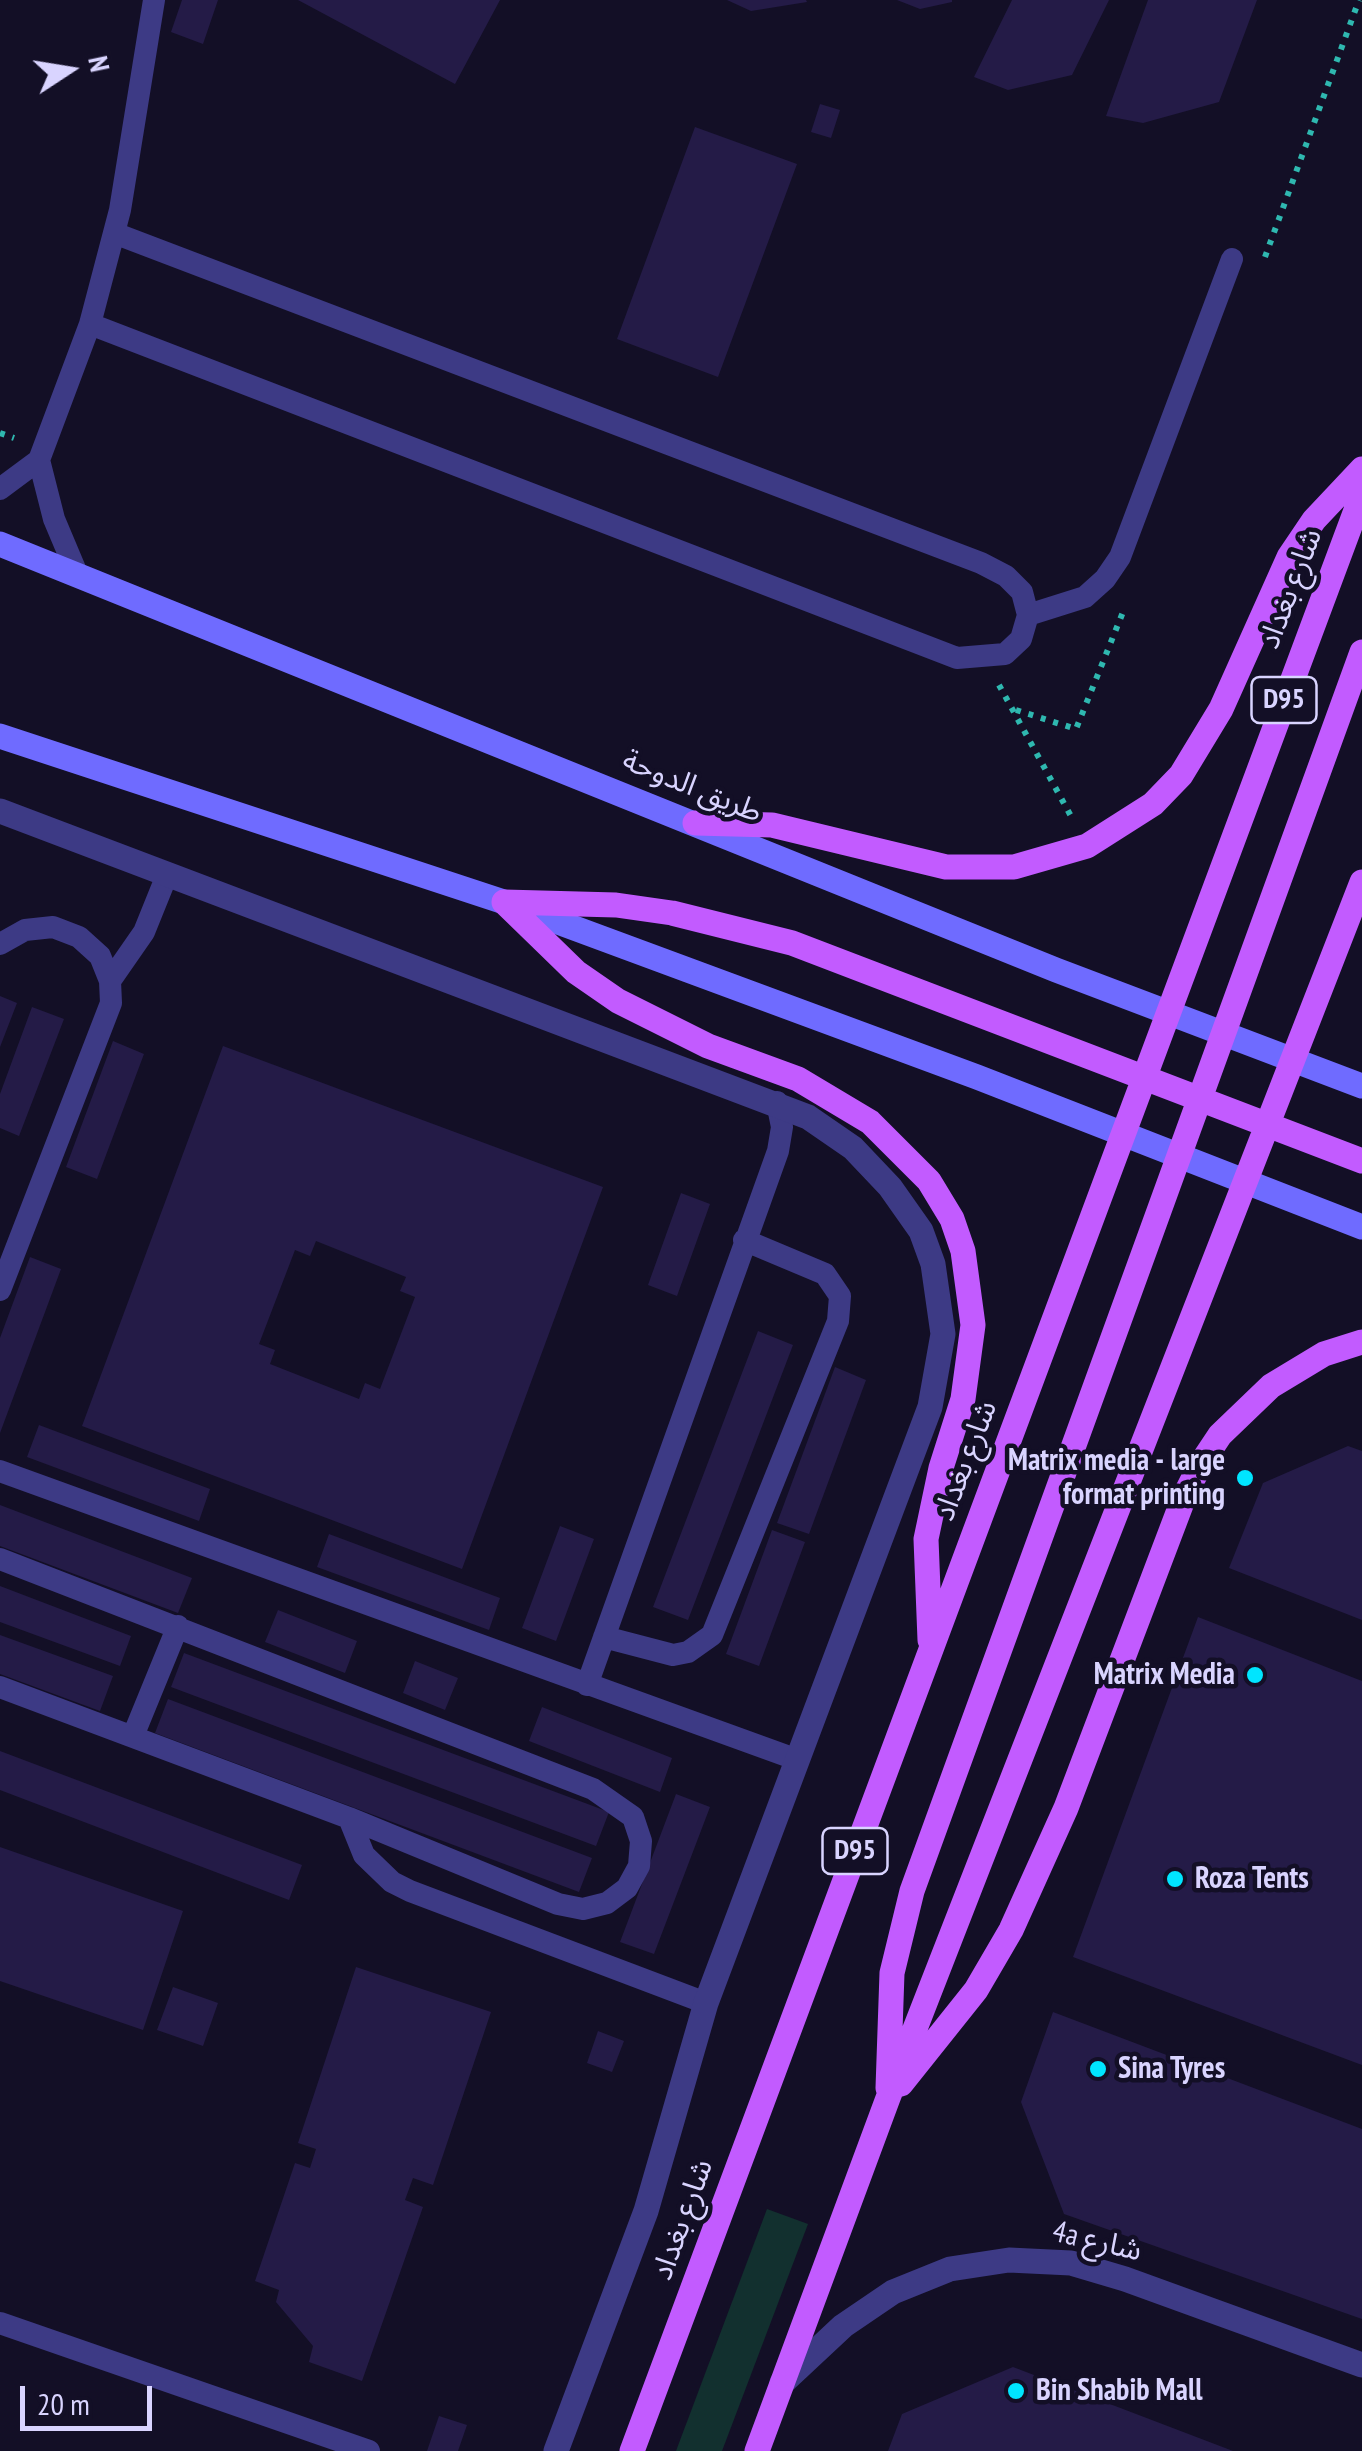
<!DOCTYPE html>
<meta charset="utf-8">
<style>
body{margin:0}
#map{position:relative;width:1362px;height:2451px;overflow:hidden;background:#130f26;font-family:"PT Sans Narrow",sans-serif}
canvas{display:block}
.north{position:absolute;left:20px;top:20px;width:100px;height:100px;-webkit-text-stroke:8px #130f26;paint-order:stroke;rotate:78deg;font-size:28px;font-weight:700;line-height:40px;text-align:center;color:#d9d4ff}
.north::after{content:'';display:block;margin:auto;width:35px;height:45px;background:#d9d4ff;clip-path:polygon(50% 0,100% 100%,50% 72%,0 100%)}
.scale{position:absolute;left:20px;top:2386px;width:132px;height:45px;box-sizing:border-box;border:5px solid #d9d4ff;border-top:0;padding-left:12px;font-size:30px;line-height:35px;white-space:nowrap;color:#d9d4ff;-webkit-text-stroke:8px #130f26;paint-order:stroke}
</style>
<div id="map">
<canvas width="1362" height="2451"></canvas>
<div class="north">N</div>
<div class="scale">20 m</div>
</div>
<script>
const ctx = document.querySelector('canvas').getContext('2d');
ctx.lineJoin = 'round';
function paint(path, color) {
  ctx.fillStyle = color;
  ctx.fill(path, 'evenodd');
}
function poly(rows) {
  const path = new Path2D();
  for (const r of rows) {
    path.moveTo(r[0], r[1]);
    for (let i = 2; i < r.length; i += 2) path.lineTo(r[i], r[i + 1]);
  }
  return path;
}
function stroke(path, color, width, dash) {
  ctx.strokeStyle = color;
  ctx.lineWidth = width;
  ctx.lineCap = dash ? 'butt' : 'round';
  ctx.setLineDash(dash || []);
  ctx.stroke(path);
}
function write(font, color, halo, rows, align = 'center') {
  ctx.font = font + ' "PT Sans Narrow","Noto Sans Arabic",sans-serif';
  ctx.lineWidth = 9;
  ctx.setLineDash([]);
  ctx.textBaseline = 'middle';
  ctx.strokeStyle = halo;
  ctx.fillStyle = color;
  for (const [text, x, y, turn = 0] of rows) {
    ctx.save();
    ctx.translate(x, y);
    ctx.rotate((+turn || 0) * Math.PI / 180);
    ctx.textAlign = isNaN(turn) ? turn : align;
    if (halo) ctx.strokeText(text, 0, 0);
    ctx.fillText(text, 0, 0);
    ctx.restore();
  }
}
paint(poly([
 [767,2209,808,2224,722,2451,676,2451]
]), '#12302f');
paint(poly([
 [182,0,218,0,203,44,171,32],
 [298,0,500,0,455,84],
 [727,0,806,0,807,2,751,11],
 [897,0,952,0,952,2,920,9],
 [1012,0,1109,0,1072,75,1008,90,974,77],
 [1148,0,1257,0,1219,102,1143,123,1106,116],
 [820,104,840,110,831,138,811,132],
 [695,127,797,164,718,377,617,339],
 [0,996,17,1003,0,1047],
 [32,1007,64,1019,19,1136,0,1128,0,1094],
 [113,1041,144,1054,97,1179,66,1167],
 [223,1046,603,1187,462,1569,82,1426],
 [316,1241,406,1277,400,1291,415,1297,380,1389,365,1383,359,1399,270,1364,275,1350,259,1344,295,1250,310,1256],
 [681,1193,710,1204,677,1296,648,1285],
 [30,1257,61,1269,0,1433,0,1338],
 [758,1331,793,1345,688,1620,653,1607],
 [835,1367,866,1380,809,1534,777,1523],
 [39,1425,210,1489,199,1521,27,1457],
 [1348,1446,1362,1451,1362,1620,1229,1568,1263,1483],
 [0,1505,192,1578,178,1613,0,1546],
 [560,1526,594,1539,556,1641,522,1628],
 [772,1530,805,1542,759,1666,726,1654],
 [329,1534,500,1598,489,1630,317,1567],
 [0,1586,131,1636,120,1666,0,1622],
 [278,1610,357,1641,345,1673,265,1642],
 [1198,1617,1362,1681,1362,2065,1073,1957],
 [0,1635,113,1676,100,1711,0,1674],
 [184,1653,609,1812,596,1846,171,1687],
 [415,1661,458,1678,445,1710,403,1693],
 [168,1699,592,1858,579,1892,155,1733],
 [542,1707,672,1758,660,1792,529,1741],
 [0,1751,302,1865,289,1900,0,1790],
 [676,1794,710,1807,654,1954,620,1942],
 [0,1847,183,1911,143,2030,0,1981],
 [356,1967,491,2012,433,2185,413,2178,405,2200,423,2207,362,2381,309,2362,313,2346,276,2302,279,2290,255,2281,295,2163,310,2168,316,2149,298,2143],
 [173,1987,218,2003,203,2046,157,2030],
 [1053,2012,1362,2129,1362,2319,1064,2214,1021,2102],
 [598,2031,624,2041,612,2072,587,2063],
 [1013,2367,1233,2451,888,2451,902,2414],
 [439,2416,467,2425,458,2451,427,2451]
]), '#241b47');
stroke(poly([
 [1265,257,1359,0],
 [0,433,14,438],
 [999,685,1072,818],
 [1016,710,1076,729,1125,607]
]), '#2fb8b0', 6, [5, 8]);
stroke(poly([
 [90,324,957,658,1005,654,1021,639,1028,615,1022,592,1006,576,981,563,114,233],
 [39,460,54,519,78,576],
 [0,489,39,460,90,324,120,210,154,0],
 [1028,615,1085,597,1105,579,1120,557,1232,259],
 [0,944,25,930,53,927,79,937,100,956,110,981,111,1003,0,1290],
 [110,981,144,932,167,875],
 [0,1471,798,1760],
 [0,1559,593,1789,633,1817,641,1841,639,1866,627,1888,607,1903,583,1909,558,1904,349,1818,0,1687],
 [604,1637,673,1655,688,1652,712,1635,838,1321,840,1296,825,1274,744,1240],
 [587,1685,778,1151,782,1127,777,1102],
 [133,1736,178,1626],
 [349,1818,364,1855,392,1882,410,1891,706,2003],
 [0,2323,369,2451]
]), '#3d3a85', 22);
stroke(poly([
 [0,811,808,1117,853,1148,890,1187,921,1231,933,1264,943,1334,930,1407,706,2003,646,2211,556,2451],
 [782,2383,843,2326,893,2292,950,2269,1009,2260,1071,2263,1125,2279,1362,2365]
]), '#3d3a85', 25);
stroke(poly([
 [0,544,1056,970,1362,1086],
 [0,736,504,902,977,1077,1362,1227]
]), '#6f6bff', 25);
stroke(poly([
 [695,823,772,825,946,867,1014,867,1087,846,1153,804,1181,775,1221,709,1289,557,1314,520,1362,469],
 [504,902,576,972,618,1001,708,1046,798,1079,870,1122,929,1181,952,1219,963,1251,973,1325,963,1399,941,1468,926,1539,930,1640],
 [504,902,616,905,672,913,792,943,1362,1161],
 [901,2084,976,1990,1011,1930,1066,1808,1184,1497,1200,1465,1220,1435,1271,1386,1324,1354,1362,1342],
 [888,2088,892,1973,912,1891,1362,652],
 [632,2451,1362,494],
 [757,2451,888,2098,1362,882]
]), '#c25bff', 25);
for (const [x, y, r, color] of [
 [1245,1478,10,"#00e5ff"],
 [1255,1675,10,"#00e5ff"],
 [1175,1879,10,"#00e5ff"],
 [1098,2069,10,"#00e5ff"],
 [1016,2391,10,"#00e5ff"]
]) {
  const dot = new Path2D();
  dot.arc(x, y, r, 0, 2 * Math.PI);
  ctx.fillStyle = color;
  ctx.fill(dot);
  stroke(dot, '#130f26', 4);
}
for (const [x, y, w] of [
 [1284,700,65],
 [855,1851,65]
]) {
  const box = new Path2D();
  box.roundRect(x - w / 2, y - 23, w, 46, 8);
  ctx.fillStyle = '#130f26';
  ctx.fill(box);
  stroke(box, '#d9d4ff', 2.5);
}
write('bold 28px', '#d9d4ff', null, [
 ["D95",1284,700],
 ["D95",855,1851]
]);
write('30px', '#d9d4ff', '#130f26', [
 ["شارع بغداد",1291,589,-69],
 ["طريق الدوحة",692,787,22],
 ["شارع بغداد",966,1461,-69],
 ["شارع بغداد",683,2220,-70],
 ["4a شارع",1097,2242,13]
]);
write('bold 30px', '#d9d4ff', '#130f26', [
 ["Matrix media - large",1225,1461,"right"],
 ["format printing",1225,1495,"right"],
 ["Matrix Media",1235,1675,"right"],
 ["Roza Tents",1195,1879],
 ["Sina Tyres",1118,2069],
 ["Bin Shabib Mall",1036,2391]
], 'left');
</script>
